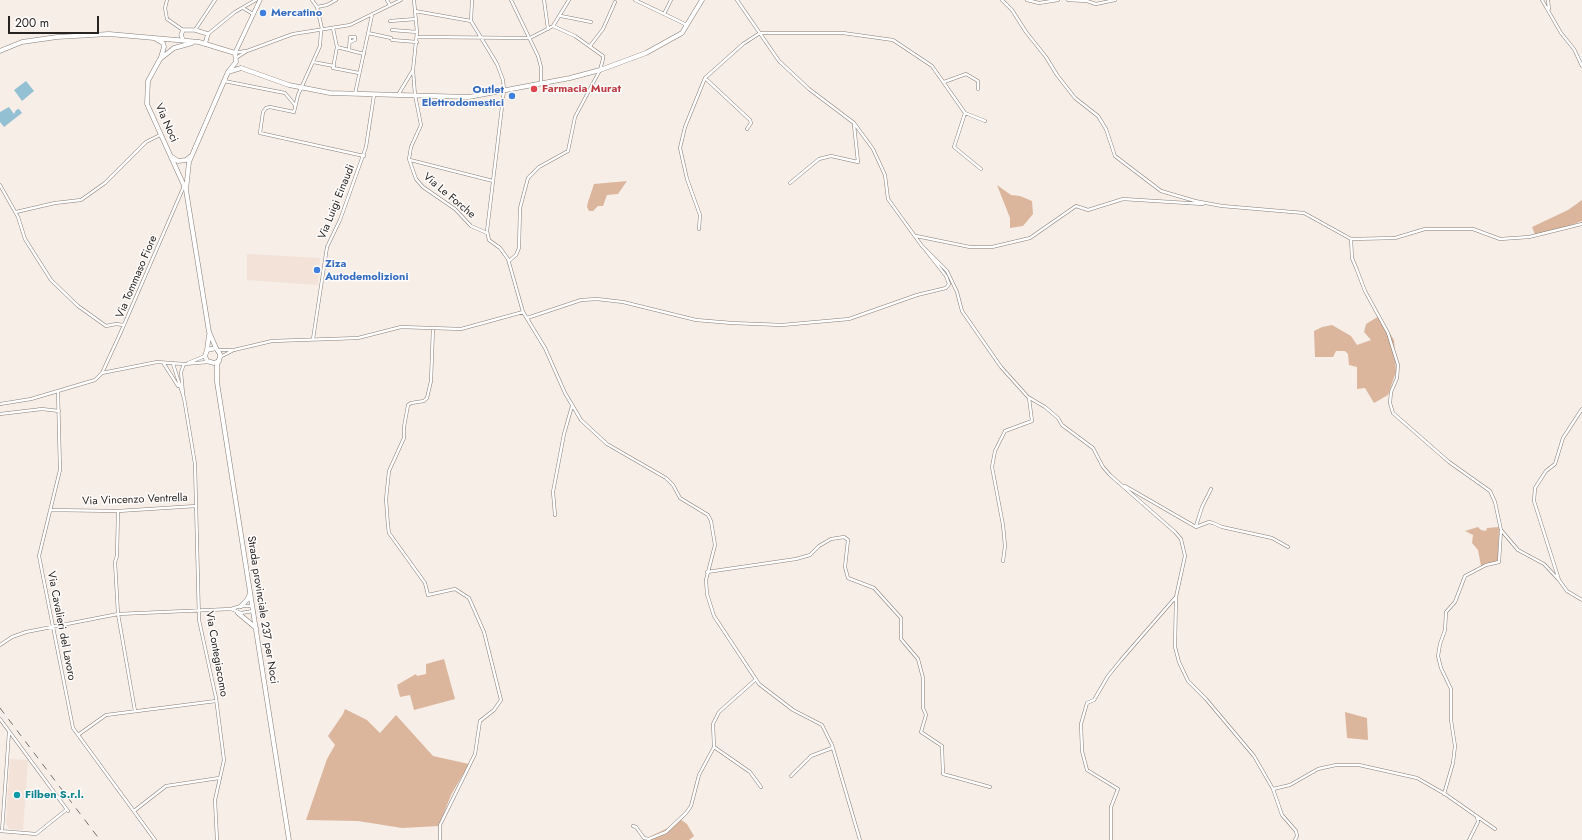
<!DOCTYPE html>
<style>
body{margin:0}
#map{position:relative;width:1582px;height:840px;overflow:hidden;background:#f7eee8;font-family:Jost,sans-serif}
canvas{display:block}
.scale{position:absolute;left:8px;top:16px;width:91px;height:18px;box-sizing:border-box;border:2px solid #262321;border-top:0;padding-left:5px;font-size:12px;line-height:14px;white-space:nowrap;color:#262321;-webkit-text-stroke:3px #fffdfc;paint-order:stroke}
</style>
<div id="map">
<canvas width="1582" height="840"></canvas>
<div class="scale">200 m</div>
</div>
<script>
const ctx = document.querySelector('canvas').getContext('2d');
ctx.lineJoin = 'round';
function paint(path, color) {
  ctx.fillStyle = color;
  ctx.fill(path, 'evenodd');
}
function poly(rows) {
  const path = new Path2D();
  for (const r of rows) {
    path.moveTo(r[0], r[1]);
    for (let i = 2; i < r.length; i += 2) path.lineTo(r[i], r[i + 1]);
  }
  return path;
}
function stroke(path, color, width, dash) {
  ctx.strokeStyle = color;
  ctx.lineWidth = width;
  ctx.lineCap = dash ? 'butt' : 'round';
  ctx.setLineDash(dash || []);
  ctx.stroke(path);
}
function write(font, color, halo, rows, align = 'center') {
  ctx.font = font + ' Jost,sans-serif';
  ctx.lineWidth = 3;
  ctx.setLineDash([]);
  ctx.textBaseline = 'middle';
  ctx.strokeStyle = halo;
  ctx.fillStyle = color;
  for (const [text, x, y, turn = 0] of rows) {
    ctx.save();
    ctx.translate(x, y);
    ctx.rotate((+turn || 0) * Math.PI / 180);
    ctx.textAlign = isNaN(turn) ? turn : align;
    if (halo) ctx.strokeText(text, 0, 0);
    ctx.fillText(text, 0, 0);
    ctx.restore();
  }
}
paint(poly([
 [247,254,320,258,318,285,247,280],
 [10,759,28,760,23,830,9,829,6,824]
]), '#f2e2d7');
paint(poly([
 [627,181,618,194,607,195,603,206,598,206,593,211,589,211,587,207,588,202,594,184],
 [997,185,1011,195,1020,196,1032,201,1033,214,1023,226,1010,228,1010,218],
 [1582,200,1582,221,1555,231,1535,235,1532,227,1568,210],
 [1379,316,1394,340,1396,372,1388,395,1374,403,1365,388,1357,389,1357,367,1349,365,1348,354,1345,351,1336,351,1333,357,1315,357,1314,331,1322,327,1332,325,1351,336,1357,345,1371,340,1364,332,1366,324],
 [1478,527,1481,530,1486,531,1487,528,1499,527,1498,562,1481,566,1478,550,1472,543,1473,535,1465,531],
 [444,659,455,699,414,710,410,695,400,697,397,685,416,674,417,676,426,674,426,664],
 [345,709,367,720,380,733,396,715,433,756,469,764,451,795,439,826,402,828,358,821,306,820,327,759,335,745,328,736,343,714],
 [1345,712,1367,718,1368,740,1347,738],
 [680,819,687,824,694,836,689,840,651,840,649,837,670,827]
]), '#dbb69d');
paint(poly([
 [26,81,34,91,22,101,14,90],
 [9,107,14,114,16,110,19,109,22,113,4,127,0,122,0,112]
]), '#94c0d3');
const minor = poly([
 [167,0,165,8,167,19,183,30],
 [312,0,317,7,322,29],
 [387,0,390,5],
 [472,0,471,21,497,64,503,80,504,90,487,231,489,240,500,248,508,259,523,312,545,348,565,393,581,420,607,444,666,478,673,485,680,498,708,515,711,521,715,545,706,580,707,594,714,616,759,684,793,710,822,725,832,745,860,840],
 [511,0,538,56,541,67,541,83],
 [544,0,548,29],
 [635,0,687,25],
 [737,0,779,61,809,89,854,123,873,149,885,175,888,199,922,246,947,271,957,292,962,311,1001,367,1028,397,1045,407,1058,418,1062,425,1093,448,1103,467,1110,475,1175,532,1181,539,1185,556,1176,597,1175,647,1179,662,1188,681,1206,699,1254,756,1273,789,1282,815,1296,831,1297,836,1295,840],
 [1002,0,1012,10,1026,32,1046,57,1057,75,1075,98,1098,116,1106,129,1115,156,1161,191,1195,201,1222,206,1304,213,1351,239],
 [1027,0,1039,3,1058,0],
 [1068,0,1087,1,1096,4,1115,0],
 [1542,0,1561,33,1574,49,1582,66],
 [1548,0,1549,9],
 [317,7,327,5,336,0],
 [243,8,253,14],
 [415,11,471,21],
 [664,14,671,0],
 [561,16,591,22],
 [390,21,416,19],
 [333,28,337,47,333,68,359,73],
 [195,30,215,0],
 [321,30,320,46,298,95,294,112,270,107,266,108,263,112,260,133,364,156],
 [392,30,417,32],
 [368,33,391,38],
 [208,34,235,12,256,0],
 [417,37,530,38,553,26,569,0],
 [392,40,417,42],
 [590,46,603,29,615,2],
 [337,47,364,54],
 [349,50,350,37,355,37,355,40,350,42],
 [235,53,245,51],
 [236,58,247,51,293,34,350,25,401,0],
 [313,62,334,66],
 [413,70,417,32,414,0],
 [705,78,750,120,751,123,747,129],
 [224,81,285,93,295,105],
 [944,82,966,74,978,81,978,89],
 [355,94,372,15],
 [398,95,413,70,415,95,421,125,411,147,409,159,416,179,423,187,455,209,471,226,487,233],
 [965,113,985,121],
 [410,160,493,181],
 [790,183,819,159,831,156,858,162,854,125],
 [0,185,18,217,25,239,51,280,78,306,106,326,116,324,124,325],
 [16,212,55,203,81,200,105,183,146,142,160,135],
 [699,229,700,215,687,179,680,148,685,127,705,78,743,44,760,33,843,33,893,40,932,66,965,113,954,147,981,169],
 [916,236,970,247,992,247,1030,238,1076,206,1088,210,1123,199,1203,204],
 [1351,239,1352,258,1357,270,1365,291,1388,333,1398,365,1397,378,1391,392,1390,403,1393,413,1449,462,1490,491,1495,502,1501,530,1499,562,1486,565,1465,576,1455,602,1446,612,1445,630,1440,644,1438,656,1441,668,1451,689,1451,720,1455,746,1453,763,1444,794],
 [1351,239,1395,238,1425,229,1473,229,1500,239,1529,237,1582,224],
 [509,261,516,255,519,248,520,208,528,178,539,167,568,151,575,117,600,70,603,59,603,56,575,36,553,26],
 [527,318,581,300,597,299,623,302,696,320,732,323,782,325,849,319,917,295,946,288,949,284,946,276,924,248],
 [433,328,431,381,427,398,424,401,411,403,408,405,404,427,404,438,389,471,386,499,388,526,389,533,425,583,428,595,455,589,469,598,484,632,501,700,494,710,480,721,475,754,440,825,440,840],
 [313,339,327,247,340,220,366,147,374,95],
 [219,350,234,350,272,341,358,338,401,327,461,329,523,312],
 [220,357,232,351],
 [188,363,205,356],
 [164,364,178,386],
 [173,364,184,398,195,464,199,620,216,698,224,760,215,800,217,840],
 [102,373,157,362,184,364,208,362],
 [58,391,60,470,39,556,73,728,155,840],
 [183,393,181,372,184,364],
 [0,404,31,399,95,380,102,373,120,334,184,186],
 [0,414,42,409,59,411],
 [1125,486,1196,527],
 [50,510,118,511,196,506],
 [118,511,117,556,115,562,118,614,135,711],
 [555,515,553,492,564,434,572,406],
 [1196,526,1202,507,1211,489],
 [1196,527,1209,522,1213,523,1222,527,1272,538,1288,547],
 [1501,530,1518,550,1544,564,1559,580,1567,591,1582,600],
 [1003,561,1005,546,1003,525,992,467,995,451,1005,431,1032,421,1029,398],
 [707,572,796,559,810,555,819,546,831,539,844,537,848,540,845,567,848,578,874,588,901,618,901,639,918,659,923,678,923,708,926,715,921,732,942,746,943,774,990,787],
 [1559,580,1534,501,1535,488,1546,471,1555,464,1563,438,1582,409],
 [231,609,241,613,253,611],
 [0,645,12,637,26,632,118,614,231,609,241,606,252,606],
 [0,719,68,811],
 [78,735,106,715,216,701],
 [714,747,750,772,761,787],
 [791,776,811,756,832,748],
 [1273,789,1290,785,1318,769,1336,765,1359,765,1417,778,1445,794,1495,829],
 [134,811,166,786,219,778],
 [633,826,636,827,644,838,649,839,666,832,686,813,691,806,699,775,714,747,713,724,719,712,755,680],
 [0,831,36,834,66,810],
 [2,831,9,732],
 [1111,840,1111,807,1118,789,1087,770,1082,751,1081,724,1087,703,1094,700,1108,676,1121,660,1175,598],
 [1469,840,1478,822,1477,817]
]);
const tertiary = poly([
 [183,40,181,35,183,30,195,30,208,34,205,44],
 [235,53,260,0]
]);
const secondary = poly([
 [156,39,163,43,164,47,161,57],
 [192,43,174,48,160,59,148,81,147,104,186,190,209,332,216,348],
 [0,51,22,42,57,37,109,34,199,42,235,53,236,62,228,72,189,162,186,190],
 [228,72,241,68,289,85,330,93,469,97,570,78,600,70,646,53,682,33,702,0],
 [172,157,178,161,186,160,191,156],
 [207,350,209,335],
 [219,361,214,363,207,361,205,356,207,350,216,348,220,354,220,357,217,365,217,382,289,840],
 [241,606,247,600,250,594],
 [238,613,256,628]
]);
stroke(minor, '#857d77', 3.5);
stroke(tertiary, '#857d77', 4.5);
stroke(secondary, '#857d77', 5);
stroke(minor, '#fff', 2.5);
stroke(tertiary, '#fff', 3.5);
stroke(secondary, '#fff', 4);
stroke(poly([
 [0,708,100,840]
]), '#75706c', 1, [7, 7]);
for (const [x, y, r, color] of [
 [263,13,4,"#3f7fe0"],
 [534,89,4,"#e0444e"],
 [512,96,4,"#3f7fe0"],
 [317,270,4,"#3f7fe0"],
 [17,795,4,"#0f9aa8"]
]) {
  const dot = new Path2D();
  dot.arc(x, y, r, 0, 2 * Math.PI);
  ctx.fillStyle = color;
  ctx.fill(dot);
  stroke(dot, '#fffdfc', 1.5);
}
write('bold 11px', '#366cbe', '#fffdfc', [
 ["Mercatino",271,13],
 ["Outlet",504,90,"right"],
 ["Elettrodomestici",504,103,"right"],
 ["Ziza",325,264],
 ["Autodemolizioni",325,277]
], 'left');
write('bold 11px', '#be3a42', '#fffdfc', [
 ["Farmacia Murat",542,89]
], 'left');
write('11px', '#262321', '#fffdfc', [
 ["Via Noci",166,123,66],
 ["Via Le Forche",449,196,40],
 ["Via Luigi Einaudi",337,202,-68],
 ["Via Tommaso Fiore",137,277,-67],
 ["Via Vincenzo Ventrella",135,500,-2],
 ["Strada provinciale 237 per Noci",262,610,81],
 ["Via Cavalieri del Lavoro",61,626,79],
 ["Via Contegiacomo",216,654,80]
]);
write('bold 11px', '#0d838f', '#fffdfc', [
 ["Filben S.r.l.",25,795]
], 'left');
</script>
